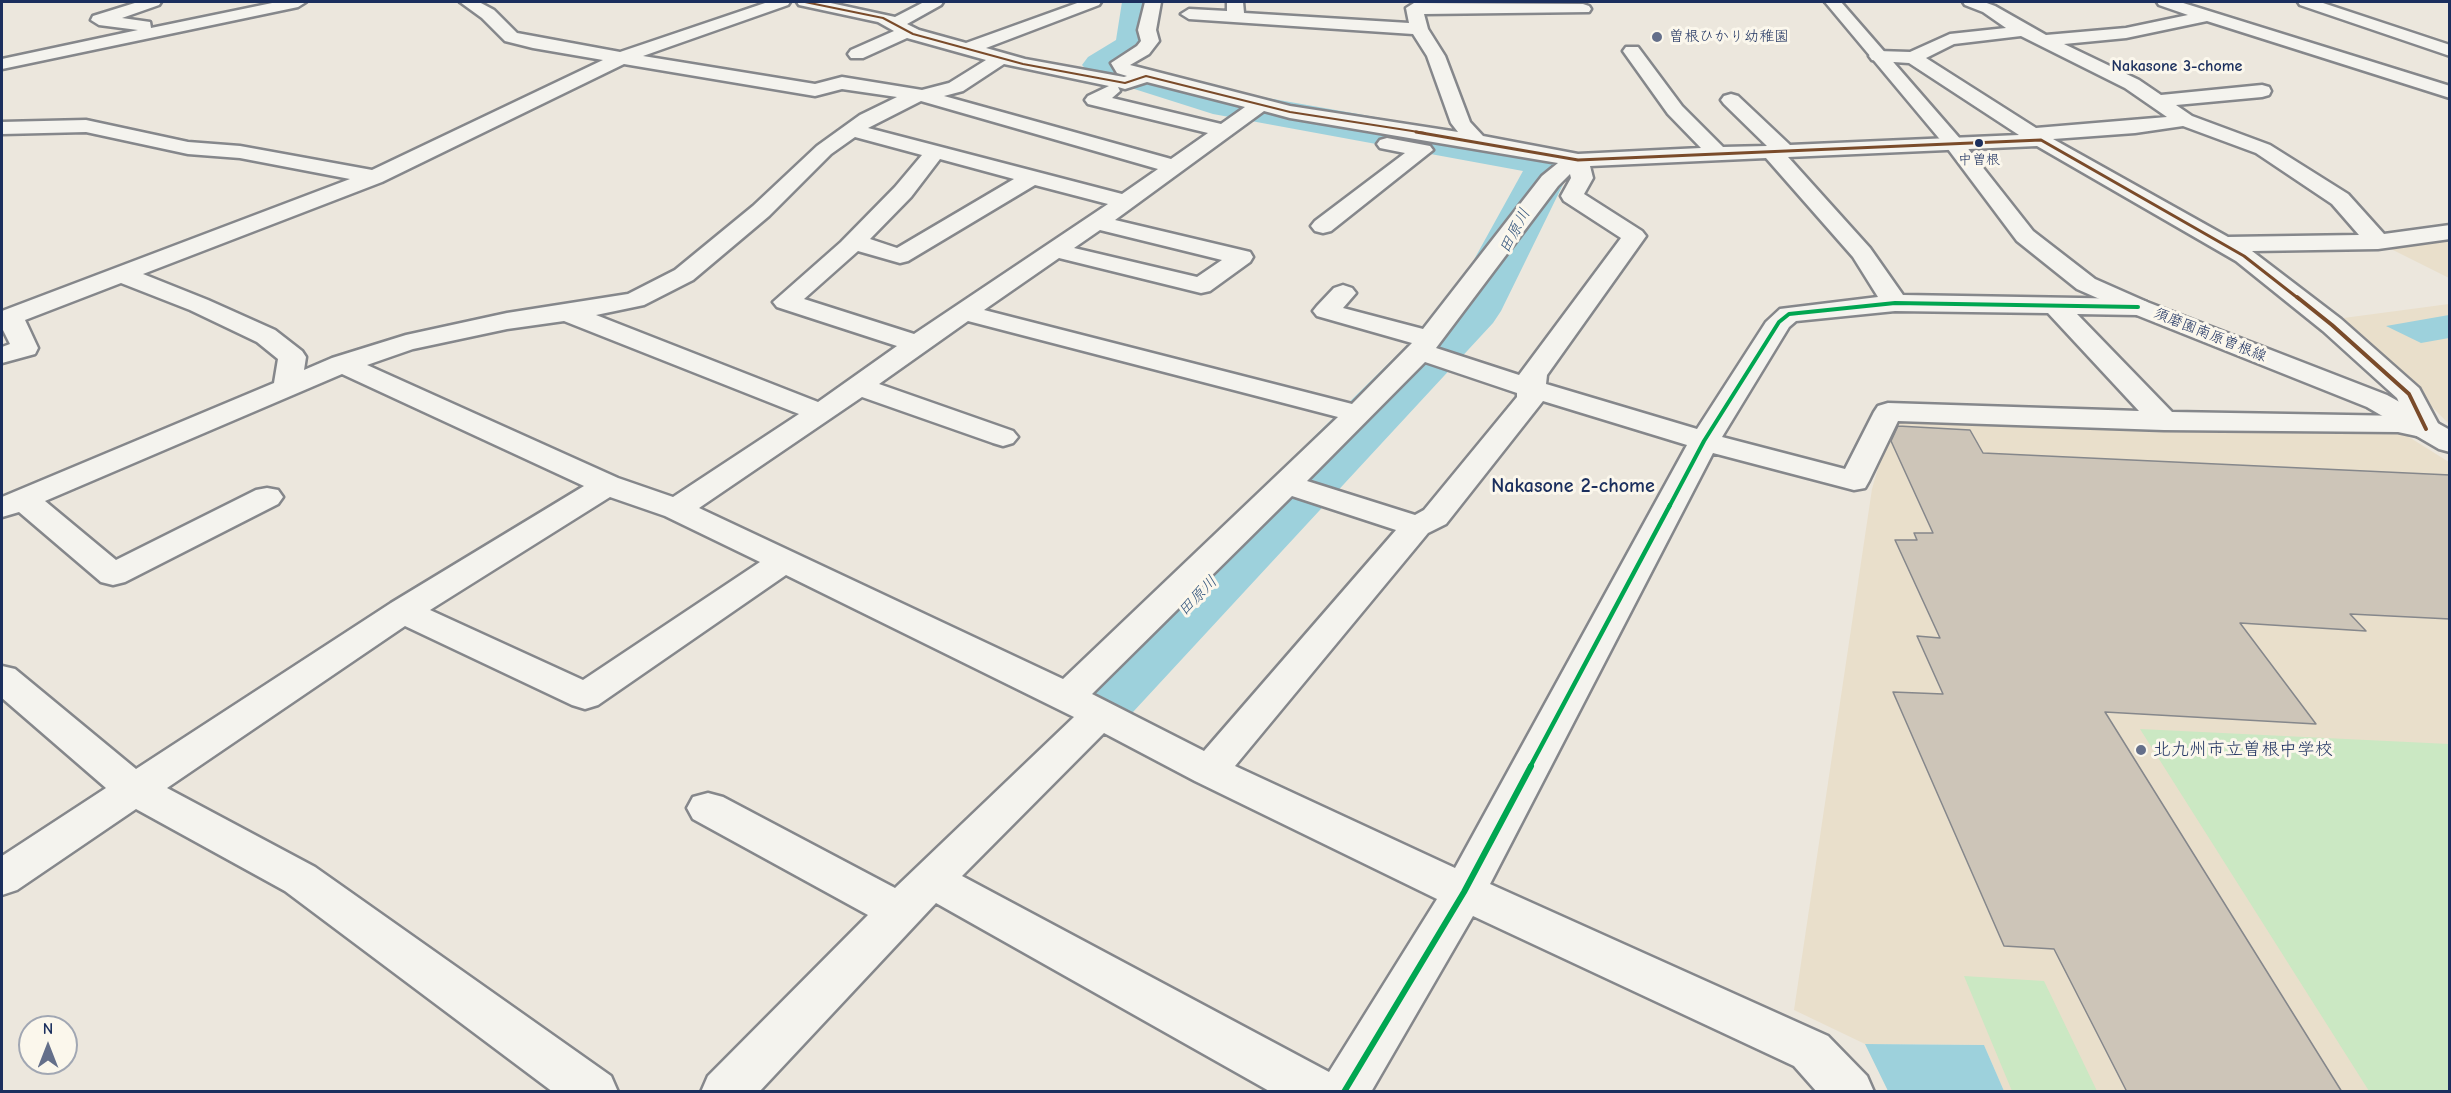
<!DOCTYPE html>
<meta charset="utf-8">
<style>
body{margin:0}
#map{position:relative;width:2451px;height:1093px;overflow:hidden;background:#ece7dd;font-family:"Comic Neue",sans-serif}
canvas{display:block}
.frame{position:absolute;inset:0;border:3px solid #1b2f5e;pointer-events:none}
.north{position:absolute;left:18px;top:1015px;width:60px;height:60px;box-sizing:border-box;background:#fbf7ec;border:2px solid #a1a7b3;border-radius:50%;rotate:0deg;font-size:16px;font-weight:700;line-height:24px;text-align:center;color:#1b2f5e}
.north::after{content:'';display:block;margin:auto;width:21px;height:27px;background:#646f8a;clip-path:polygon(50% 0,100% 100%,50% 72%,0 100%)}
</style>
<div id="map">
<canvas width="2451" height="1093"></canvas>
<div class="frame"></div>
<div class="north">N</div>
</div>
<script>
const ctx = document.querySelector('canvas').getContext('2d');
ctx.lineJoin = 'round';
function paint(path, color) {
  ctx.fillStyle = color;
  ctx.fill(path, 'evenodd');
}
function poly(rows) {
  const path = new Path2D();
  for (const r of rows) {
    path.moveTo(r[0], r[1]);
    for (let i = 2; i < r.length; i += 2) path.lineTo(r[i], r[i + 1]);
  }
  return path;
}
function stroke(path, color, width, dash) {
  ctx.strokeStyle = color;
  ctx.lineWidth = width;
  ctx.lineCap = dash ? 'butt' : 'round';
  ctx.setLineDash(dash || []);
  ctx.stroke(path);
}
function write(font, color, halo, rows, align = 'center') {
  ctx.font = font + ' "Comic Neue","Klee One",sans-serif';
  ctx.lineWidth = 6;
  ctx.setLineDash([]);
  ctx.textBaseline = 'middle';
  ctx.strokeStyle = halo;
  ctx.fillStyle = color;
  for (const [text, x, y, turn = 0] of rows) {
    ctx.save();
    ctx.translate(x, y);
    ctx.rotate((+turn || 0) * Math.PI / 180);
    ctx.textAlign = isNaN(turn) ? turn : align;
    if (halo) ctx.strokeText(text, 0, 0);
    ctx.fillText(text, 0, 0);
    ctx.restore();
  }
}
paint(poly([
 [2449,235,2449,278,2385,246],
 [2449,304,2449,424,2381,356,2336,319],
 [1893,415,2278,431,2396,429,2449,462,2449,1091,2004,1091,1984,1045,1865,1044,1794,1010,1872,489]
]), '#e9dfcb');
paint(poly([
 [2140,729,2449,744,2449,1091,2369,1091],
 [1964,976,2044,981,2097,1091,2012,1091]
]), '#cbe8c3');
paint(poly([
 [2449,315,2449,338,2421,343,2386,326],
 [1865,1044,1984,1045,2004,1091,1888,1091]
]), '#9dd1dc');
paint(poly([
 [1122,2,1157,2,1153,45,1148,53,1132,63,1222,90,1551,148,1567,152,1574,162,1501,311,1493,323,1133,712,1104,720,1075,712,1063,692,1075,672,1450,303,1523,171,1213,114,1128,87,1095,79,1082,65,1088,57,1116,40,1122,2]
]), '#9dd1dc');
const building = poly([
 [1898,426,1970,430,1983,453,2450,475,2450,619,2350,614,2366,631,2240,623,2316,724,2105,712,2342,1092,2127,1092,2054,949,2004,946,1893,692,1943,694,1917,636,1940,638,1895,540,1917,540,1914,533,1933,533,1891,441,1898,426]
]);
paint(building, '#cdc5b8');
stroke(building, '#85878b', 1.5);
const street = poly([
 [138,2,161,2,159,5,122,18,150,22,151,28,277,2,306,2,298,7,2,69,2,59,138,30,99,25,91,20,93,16,138,2],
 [460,2,479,2,494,10,517,33,620,52,768,2,790,2,788,5,643,56,815,84,842,77,922,90,949,83,986,60,907,38,863,58,851,58,848,54,851,50,894,31,878,22,799,5,797,2,826,2,895,17,924,2,943,2,941,5,907,24,919,30,966,43,1080,2,1101,2,1099,5,986,48,1025,59,1124,77,1127,76,1117,73,1111,63,1137,46,1141,41,1138,30,1145,2,1161,2,1156,30,1159,41,1149,54,1130,65,1290,106,1458,132,1451,123,1427,56,1413,34,1189,19,1181,14,1189,9,1227,11,1227,2,1243,2,1244,13,1409,23,1406,8,1414,3,1583,4,1589,6,1591,9,1589,12,1424,14,1428,29,1445,56,1470,122,1483,136,1578,154,1701,148,1668,114,1623,51,1626,47,1638,47,1682,106,1723,147,1767,146,1724,104,1721,100,1724,96,1731,94,1738,96,1790,145,2019,135,1909,63,1878,61,1872,60,1869,56,1872,52,1878,51,1910,52,1950,34,2006,28,1983,12,1965,5,1963,2,1984,2,1995,6,2046,35,2126,28,2188,15,2159,5,2157,2,2180,2,2450,86,2450,98,2207,21,2126,38,2064,44,2139,80,2161,95,2262,85,2269,87,2271,91,2269,95,2262,97,2176,105,2192,116,2270,145,2348,194,2384,234,2450,225,2450,239,2378,249,2252,251,2341,319,2419,388,2441,429,2436,435,2426,438,2398,432,2164,430,1898,421,1869,481,1865,488,1854,490,1713,453,1490,884,1828,1036,1867,1076,1874,1092,1817,1092,1794,1066,1473,916,1371,1092,1271,1092,936,903,759,1092,701,1092,708,1076,868,915,693,819,687,808,693,797,708,793,723,797,895,888,1074,717,786,575,598,705,585,709,572,705,405,626,167,788,315,867,611,1076,618,1092,553,1092,285,891,136,809,17,890,2,895,2,856,106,788,2,698,2,666,15,669,136,769,391,603,584,486,342,374,45,501,116,560,256,490,267,488,278,490,283,497,278,504,125,582,113,585,101,582,19,512,2,517,2,497,274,383,278,359,257,342,190,310,121,283,25,320,38,348,35,354,2,363,2,347,10,344,2,328,2,311,350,179,240,158,188,154,86,132,2,134,2,122,86,120,188,142,240,146,372,170,603,60,533,48,505,41,482,18,460,2],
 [2021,36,2125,88,2167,117,2036,128,1926,58,1954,44,2021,36],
 [624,64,815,96,842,89,897,97,860,115,817,146,753,206,675,270,628,294,507,313,406,335,332,358,304,370,306,357,302,351,275,330,208,300,143,274,382,182,624,64],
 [1004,64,1109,86,1088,96,1085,100,1088,104,1208,133,1171,159,944,96,963,91,1004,64],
 [1147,82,1245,107,1221,124,1112,98,1120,91,1118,87,1125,89,1147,82],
 [921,101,1158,169,1122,194,868,128,921,101],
 [1264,111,1290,118,1558,163,1542,176,1423,329,1343,308,1356,293,1352,288,1343,285,1334,288,1317,306,1313,311,1317,316,1412,343,1352,404,984,310,1059,258,1201,293,1210,291,1250,262,1253,257,1250,252,1115,220,1264,111],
 [2183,126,2256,153,2332,204,2359,235,2228,237,2053,139,2135,133,2183,126],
 [855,137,922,155,895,187,841,242,773,302,777,307,897,346,818,402,596,315,644,305,693,280,769,216,831,154,855,137],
 [2037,146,2236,261,2323,331,2397,398,2405,416,2172,412,2077,314,2138,315,2147,312,2151,307,2147,302,2138,299,1903,295,1870,248,1788,157,2037,146],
 [1766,158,1853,257,1878,297,1780,309,1766,322,1697,429,1546,384,1547,375,1646,236,1642,231,1584,194,1593,178,1590,166,1766,158],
 [940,159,1014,179,897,248,870,239,911,197,940,159],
 [1570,174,1571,178,1561,196,1564,201,1621,238,1519,375,1436,348,1558,186,1570,174],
 [1035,185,1108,204,914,334,804,299,858,251,900,263,908,261,1035,185],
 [1100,230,1222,260,1197,277,1074,248,1100,230],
 [1895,311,2048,313,2139,411,1888,403,1878,406,1874,412,1845,469,1722,437,1789,327,1796,321,1895,311],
 [564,321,799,414,673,497,618,478,367,365,413,349,507,329,564,321],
 [968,321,1338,417,1063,679,699,508,862,397,993,443,1003,446,1013,443,1018,437,1013,431,879,384,968,321],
 [1425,362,1517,393,1517,397,1424,510,1415,515,1307,481,1425,362],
 [1543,401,1687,445,1455,868,1235,766,1428,533,1446,524,1543,401],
 [1292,496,1396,530,1204,751,1092,694,1292,496],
 [610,497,665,516,760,562,583,680,430,610,610,497],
 [1104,733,1195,781,1437,899,1329,1072,962,876,1104,733],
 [2298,2,2320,2,2450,45,2450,56,2300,5,2298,2],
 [1387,138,1430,146,1433,150,1331,231,1323,233,1315,231,1311,226,1315,221,1405,153,1380,148,1377,144,1380,140,1387,138]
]);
const secondary = poly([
 [1825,2,1841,2,1962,141,2033,231,2095,279,2147,302,2387,395,2450,430,2450,452,2439,449,2367,407,2129,312,2077,289,2017,241,1948,149,1825,2]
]);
stroke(street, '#85878b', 5);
stroke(secondary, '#85878b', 5);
paint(street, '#f4f3ee');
paint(secondary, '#f4f3ee');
stroke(poly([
 [805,2,883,18,913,34,1023,64,1125,83,1146,76,1290,112,1425,133]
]), '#7a4b2a', 2);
stroke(poly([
 [1416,132,1578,160,2041,140,2244,256,2299,299]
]), '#7a4b2a', 3);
stroke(poly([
 [2297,297,2332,325,2409,394,2426,429]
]), '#7a4b2a', 4);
stroke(poly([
 [1669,507,1704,441,1779,322,1789,314,1895,303,2138,307]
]), '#00a651', 4);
stroke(poly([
 [1530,767,1670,505]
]), '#00a651', 4.5);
stroke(poly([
 [1344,1092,1464,892,1531,766]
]), '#00a651', 6);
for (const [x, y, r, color] of [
 [1657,37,6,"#646f8a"],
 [1979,143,5,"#1b2f5e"],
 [2141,750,6,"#646f8a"]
]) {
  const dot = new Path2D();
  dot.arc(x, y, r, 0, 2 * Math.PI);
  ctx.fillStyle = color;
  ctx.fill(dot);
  stroke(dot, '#fbf7ec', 2);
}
write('14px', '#1b2f5e', '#fbf7ec', [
 ["中曽根",1979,160]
]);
write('15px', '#1b2f5e', '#fbf7ec', [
 ["曽根ひかり幼稚園",1669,37]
], 'left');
write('15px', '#1b2f5e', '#fbf7ec', [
 ["須磨園南原曽根線",2210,335,22]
]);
write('bold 16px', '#1b2f5e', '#fbf7ec', [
 ["Nakasone 3-chome",2177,66]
]);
write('italic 16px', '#33557d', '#fbf7ec', [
 ["田原川",1515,231,-62],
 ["田原川",1198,596,-46]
]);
write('18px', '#1b2f5e', '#fbf7ec', [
 ["北九州市立曽根中学校",2153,750]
], 'left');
write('bold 20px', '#1b2f5e', '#fbf7ec', [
 ["Nakasone 2-chome",1573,486]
]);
</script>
